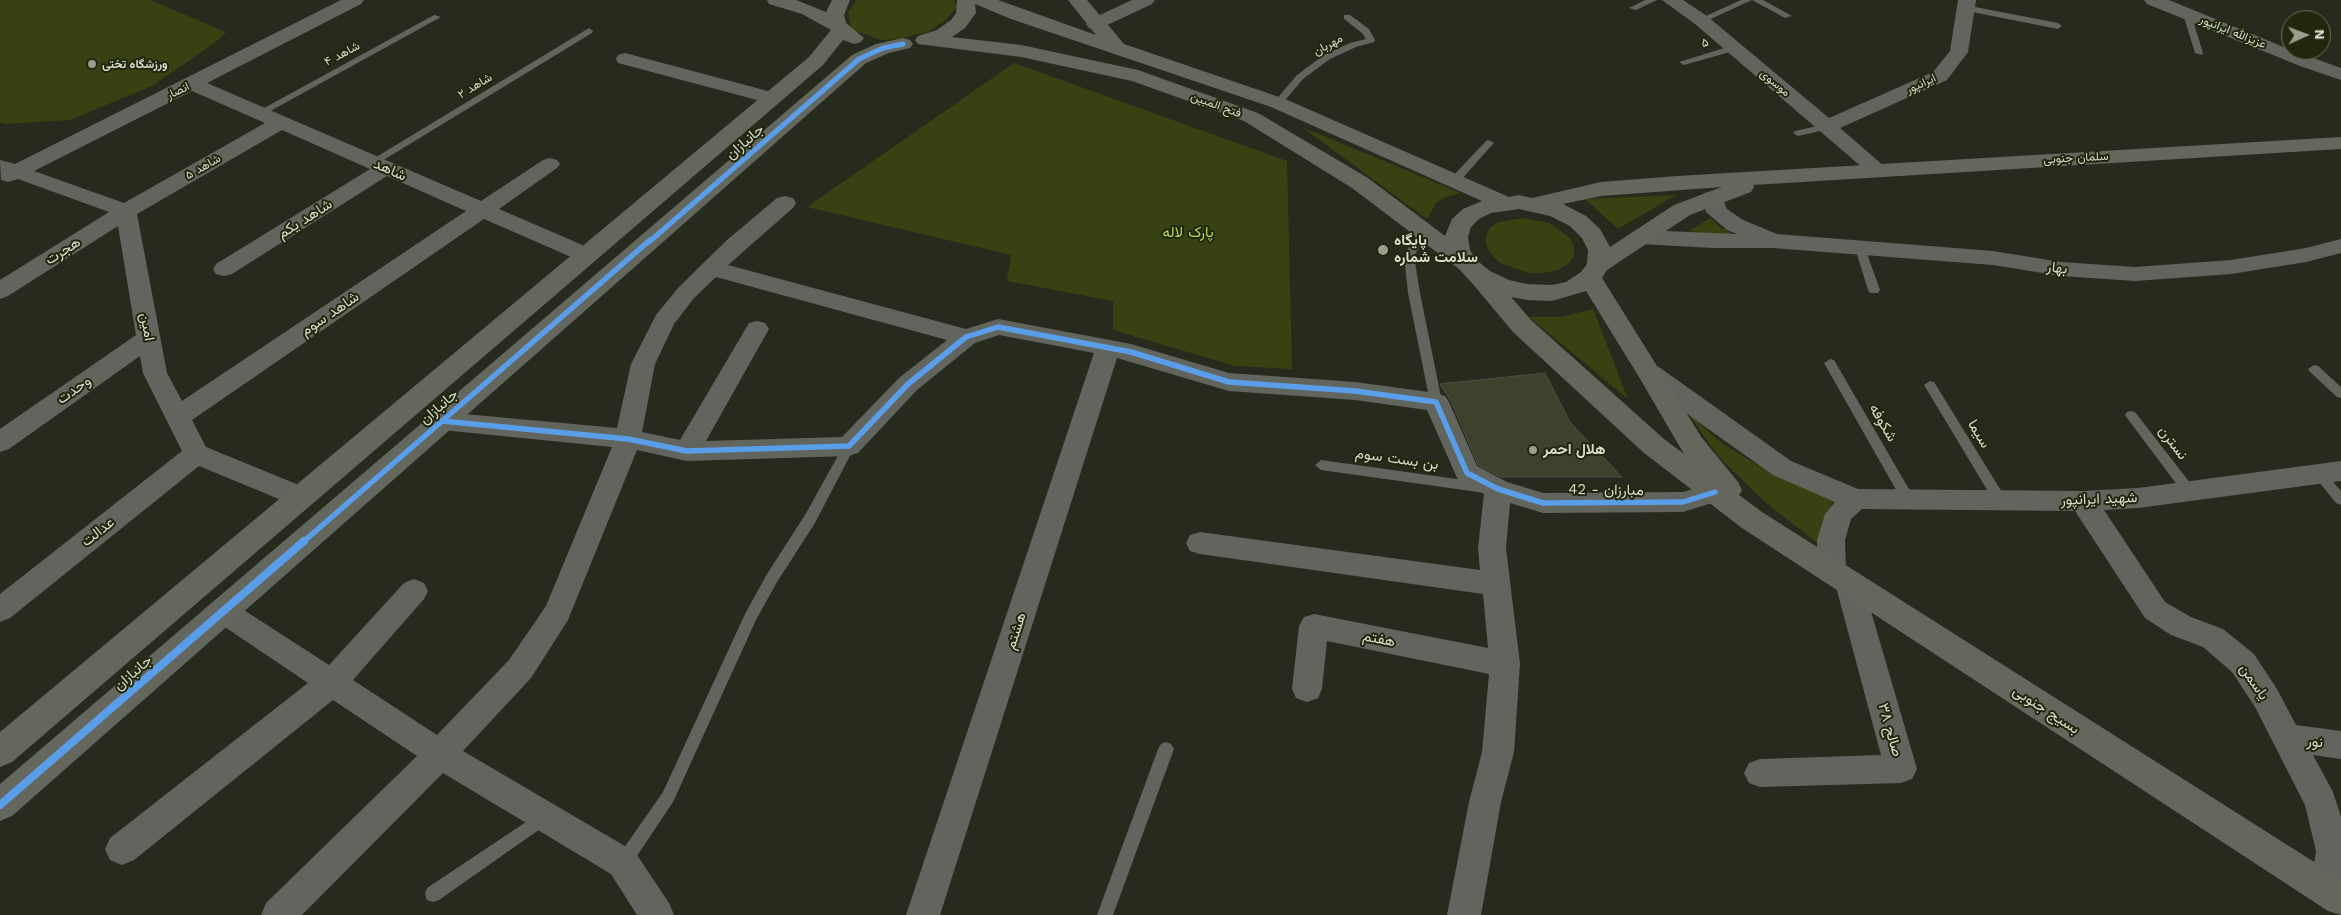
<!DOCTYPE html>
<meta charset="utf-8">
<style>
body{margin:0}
#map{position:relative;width:2341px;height:915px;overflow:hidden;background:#272b1d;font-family:"Work Sans",sans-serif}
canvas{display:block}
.north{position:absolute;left:2281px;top:10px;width:50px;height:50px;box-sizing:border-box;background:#20270d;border:1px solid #696f59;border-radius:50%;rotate:88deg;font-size:14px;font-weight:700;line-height:20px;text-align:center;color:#d7dccc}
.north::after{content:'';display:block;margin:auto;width:18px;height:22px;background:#999e8f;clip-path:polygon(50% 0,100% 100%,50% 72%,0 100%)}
</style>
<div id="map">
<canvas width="2341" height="915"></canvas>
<div class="north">N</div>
</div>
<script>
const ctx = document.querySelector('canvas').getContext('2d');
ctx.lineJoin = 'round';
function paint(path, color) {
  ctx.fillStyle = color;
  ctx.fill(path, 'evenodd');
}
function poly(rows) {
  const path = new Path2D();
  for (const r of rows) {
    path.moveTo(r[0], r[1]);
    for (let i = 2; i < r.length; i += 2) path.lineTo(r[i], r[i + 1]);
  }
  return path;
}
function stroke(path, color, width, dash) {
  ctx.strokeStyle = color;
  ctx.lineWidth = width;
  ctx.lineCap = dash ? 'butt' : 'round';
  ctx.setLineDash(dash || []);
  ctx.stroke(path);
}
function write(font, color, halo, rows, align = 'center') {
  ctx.font = font + ' "Work Sans",Vazirmatn,sans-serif';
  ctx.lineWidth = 4;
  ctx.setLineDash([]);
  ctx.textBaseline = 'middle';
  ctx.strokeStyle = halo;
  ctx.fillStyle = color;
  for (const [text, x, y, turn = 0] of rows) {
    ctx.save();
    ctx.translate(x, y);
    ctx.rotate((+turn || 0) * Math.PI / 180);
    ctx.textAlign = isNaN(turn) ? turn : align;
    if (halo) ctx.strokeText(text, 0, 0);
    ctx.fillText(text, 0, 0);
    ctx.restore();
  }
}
paint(poly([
 [0,0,150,0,226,32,217,41,152,86,70,120,4,124,0,122],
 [857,0,954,0,957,6,947,19,928,32,897,39,881,40,851,29,848,12],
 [1014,63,1287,161,1292,369,1235,366,1113,330,1113,301,1007,281,1011,255,807,207],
 [1302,127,1461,193,1446,197,1436,203,1427,219],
 [1676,195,1618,229,1585,199],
 [1523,218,1550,223,1570,238,1574,246,1574,256,1568,264,1558,270,1544,273,1529,273,1500,263,1491,254,1486,245,1486,236,1490,228,1498,222],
 [1711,218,1718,226,1738,237,1689,231],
 [1593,309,1628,399,1529,317,1561,317],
 [1687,412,1719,441,1772,474,1834,500,1822,522,1820,545,1765,502,1718,456]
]), '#374112');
const building = poly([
 [1545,373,1570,422,1622,477,1501,477,1478,465,1451,401,1440,384,1545,373]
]);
paint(building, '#3d422d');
stroke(building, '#4c4f44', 1);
paint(poly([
 [1645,0,1657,0,1636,10,1629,8,1645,0],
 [1741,0,1763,0,1792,16,1785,18,1752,0,1704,22,1697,20,1741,0],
 [1965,5,2058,23,2062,26,2058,29,1962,10,1962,6,1965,5],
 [2187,11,2191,14,2203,53,2202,55,2195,53,2183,14,2187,11],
 [434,15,441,17,263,115,257,115,255,113,434,15],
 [1344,15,1350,15,1369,29,1375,40,1374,42,1356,47,1330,59,1303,79,1281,105,1275,105,1275,101,1297,75,1324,55,1350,43,1366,39,1362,33,1344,19,1344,15],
 [589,28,593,31,592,33,377,164,369,164,368,162,589,28],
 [1734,45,1737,46,1737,50,1684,65,1679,62,1734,45],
 [1826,124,1831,127,1829,129,1798,136,1793,133,1795,131,1826,124],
 [1489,140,1494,143,1492,145,1460,181,1452,181,1452,177,1486,141,1489,140],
 [1424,227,1429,230,1414,256,1420,293,1442,402,1436,406,1430,402,1408,293,1404,256,1420,228,1424,227],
 [1860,245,1865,248,1880,290,1878,293,1870,293,1868,290,1855,248,1860,245],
 [1830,359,1834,360,1913,496,1914,499,1913,502,1903,502,1824,363,1830,359],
 [2314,365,2318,366,2341,387,2341,398,2337,397,2310,372,2308,369,2314,365],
 [1930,381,1934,382,2005,497,2006,500,2005,503,1995,503,1924,385,1930,381],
 [2131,411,2135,412,2194,488,2195,491,2194,494,2184,494,2127,418,2125,415,2127,412,2131,411],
 [849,441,855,446,815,523,777,582,756,620,673,802,629,868,623,871,617,868,615,863,617,858,663,792,745,614,767,574,805,515,845,443,849,441],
 [1321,460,1485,483,1490,485,1491,488,1490,491,1485,493,1321,470,1315,465,1321,460],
 [2319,469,2323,471,2341,491,2341,505,2336,503,2315,477,2313,474,2315,471,2319,469],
 [1166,742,1171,744,1174,749,1113,915,1097,915,1158,749,1161,744,1166,742],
 [544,810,550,812,552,817,550,822,439,900,433,902,427,900,425,894,427,888,544,810]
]), '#62655e');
paint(poly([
 [341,0,364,0,361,4,207,83,481,201,543,160,550,158,557,160,560,164,557,168,499,209,594,250,597,255,594,260,586,262,578,260,484,219,192,420,206,447,311,490,314,497,311,504,301,507,291,504,199,466,10,618,0,622,0,594,182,451,143,373,140,356,9,449,0,452,0,429,136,335,118,226,8,296,0,299,0,280,109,212,18,179,8,182,1,180,0,160,15,164,341,0],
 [192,91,265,123,124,203,34,171,192,91],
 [282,130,370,169,216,264,213,269,216,274,224,276,232,274,387,176,466,211,182,401,167,373,137,214,282,130],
 [1132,0,1155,0,1152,4,1101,28,1095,30,1089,28,1086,24,1089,20,1132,0],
 [1662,0,1683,0,1707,16,1829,118,1933,72,1950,51,1958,0,1976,0,1968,52,1947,80,1840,128,1884,166,1888,170,1884,174,1877,176,1870,174,1695,24,1662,0],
 [2144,0,2169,0,2291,50,2341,68,2341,80,2300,66,2147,4,2144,0],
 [625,53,779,94,782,98,779,102,772,104,618,63,616,59,618,55,625,53],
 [1712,191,1720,193,1727,209,1743,220,1777,234,1993,251,2061,262,2135,267,2231,260,2306,248,2341,239,2341,253,2306,262,2231,274,2135,281,2061,276,1993,265,1773,248,1713,248,1642,244,1634,242,1631,237,1634,232,1642,230,1737,234,1727,230,1706,212,1701,198,1704,193,1712,191],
 [785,196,793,198,796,203,793,208,728,265,966,329,998,319,1131,344,1229,373,1355,382,1436,393,1445,396,1449,402,1477,466,1507,482,1543,493,1683,492,1715,482,1725,485,1728,492,1725,499,1683,512,1543,513,1510,503,1506,548,1520,664,1514,752,1501,802,1481,915,1447,915,1469,802,1482,752,1489,674,1327,641,1322,689,1318,698,1307,702,1296,698,1292,689,1299,626,1304,617,1314,614,1488,648,1483,594,1200,554,1190,551,1186,543,1190,535,1200,532,1480,570,1478,548,1484,494,1458,480,1427,410,1355,400,1229,391,1117,358,940,915,906,915,1094,353,999,335,975,343,917,390,858,453,849,456,687,461,637,450,568,620,531,678,463,751,635,852,669,903,674,915,637,915,611,874,443,773,302,915,261,915,266,903,417,756,333,700,134,860,122,865,110,860,105,849,110,838,308,683,213,619,208,611,213,603,223,599,233,603,329,665,404,583,414,579,424,583,428,591,424,599,353,680,437,735,509,660,546,606,612,447,442,430,433,428,429,421,433,414,442,412,617,428,631,364,656,315,678,288,727,240,777,198,785,196],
 [716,277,947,340,899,378,842,437,706,441,769,329,765,323,757,321,749,323,680,440,642,432,655,364,674,324,694,298,716,277],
 [1650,364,1659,367,1791,461,1858,489,2083,491,2138,488,2341,461,2341,481,2138,508,2104,510,2165,602,2191,617,2223,629,2254,654,2277,689,2296,725,2341,731,2341,759,2313,755,2333,792,2341,817,2341,897,2339,902,2327,906,2315,902,2310,890,2316,851,2305,805,2255,707,2232,672,2203,647,2171,635,2145,618,2075,511,1862,509,1851,519,1845,540,1846,573,1859,576,1863,584,1917,769,1912,779,1901,783,1760,787,1749,783,1744,773,1749,763,1760,759,1881,755,1835,583,1822,581,1818,573,1817,540,1825,514,1835,502,1773,475,1697,421,1641,379,1638,373,1641,367,1650,364]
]), '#62655e');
paint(poly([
 [767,0,796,0,826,12,832,0,850,0,844,15,846,23,864,38,861,42,854,44,843,40,823,65,12,762,0,767,0,732,809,57,831,30,802,14,769,4,767,0],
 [957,0,998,0,1096,35,1068,0,1087,0,1124,44,1285,99,1509,197,1519,195,1532,198,1601,182,1677,176,2341,137,2341,149,1753,185,1754,187,1751,192,1690,215,1607,270,1602,278,1702,438,1738,482,1742,490,1739,495,1762,512,2341,879,2341,915,2328,911,1742,528,1644,453,1513,332,1472,283,1459,269,1352,188,1244,121,1132,81,1021,57,918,44,915,40,918,36,937,30,951,20,956,13,957,0],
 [975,4,1011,19,1271,107,1482,201,1463,209,1452,219,1445,236,1368,178,1258,113,1138,70,1021,45,952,37,965,28,973,17,976,13,975,4],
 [1722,187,1674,205,1610,247,1600,229,1586,216,1563,204,1601,196,1722,187],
 [1519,209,1550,216,1570,226,1582,238,1588,250,1587,264,1581,272,1566,282,1552,285,1527,284,1509,280,1490,271,1475,259,1470,250,1468,237,1471,227,1479,219,1491,213,1519,209],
 [1586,291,1639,377,1684,454,1664,439,1531,320,1511,297,1527,300,1552,301,1586,291],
 [903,38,910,40,913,44,910,48,889,53,866,63,12,816,0,821,0,784,852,55,876,44,903,38]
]), '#64675e');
stroke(poly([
 [649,242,859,59,883,48,903,44]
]), '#5a9eea', 5);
stroke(poly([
 [442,421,628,439,687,451,849,446,908,384,966,337,998,327,1131,352,1229,382,1355,391,1436,402,1467,473,1498,489,1543,503,1683,502,1715,492],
 [303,542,650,240]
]), '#5a9eea', 5.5);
stroke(poly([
 [0,805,304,541]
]), '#5a9eea', 8);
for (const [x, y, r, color] of [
 [92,64,5,"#999e8f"],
 [1383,250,6,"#999e8f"],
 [1533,450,5,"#999e8f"]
]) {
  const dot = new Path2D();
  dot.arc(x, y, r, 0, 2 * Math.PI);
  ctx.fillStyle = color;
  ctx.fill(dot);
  stroke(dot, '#20270d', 2);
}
write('12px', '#d7dccc', '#20270d', [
 ["عزیزالله ایرانپور",2233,32,22],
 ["۵",1705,43,-15],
 ["مهربان",1328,45,-29],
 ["شاهد ۴",342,54,-28],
 ["موسوی",1775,83,40],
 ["ایرانپور",1921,84,-25],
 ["شاهد ۲",475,86,-31],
 ["انصار",178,91,-26],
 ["فتح المبین",1216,105,20],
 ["سلمان جنوبی",2076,158,-3],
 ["شاهد ۵",203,167,-30]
]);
write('bold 12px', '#d7dccc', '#20270d', [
 ["ورزشگاه تختی",102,64]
], 'left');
write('15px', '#d7dccc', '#20270d', [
 ["جانبازان",745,142,-41],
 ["شاهد",390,170,24],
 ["شاهد یکم",305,219,-32],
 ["هجرت",63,251,-32],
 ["بهار",2057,268,7],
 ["شاهد سوم",330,314,-34],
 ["امین",147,327,80],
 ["وحدت",74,390,-35],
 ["جانبازان",439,407,-41],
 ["شکوفه",1883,423,60],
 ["سیما",1979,434,59],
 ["نسترن",2173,443,53],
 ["بن بست سوم",1397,459,8],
 ["مبارزان - 42",1606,490,1],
 ["شهید ایرانپور",2099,499,-2],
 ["عدالت",98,532,-38],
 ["هشتم",1016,631,-72],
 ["هفتم",1379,639,11],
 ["جانبازان",133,673,-41],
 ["یاسمن",2254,682,56],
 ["بسیج جنوبی",2046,710,33],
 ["صالح ۳۸",1890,730,74],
 ["نور",2315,742,7]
]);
write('15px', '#b8d656', '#20270d', [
 ["پارک لاله",1188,233]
]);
write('bold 15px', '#d7dccc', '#20270d', [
 ["پایگاه",1394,241],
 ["سلامت شماره",1394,258],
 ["هلال احمر",1543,450]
], 'left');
</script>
